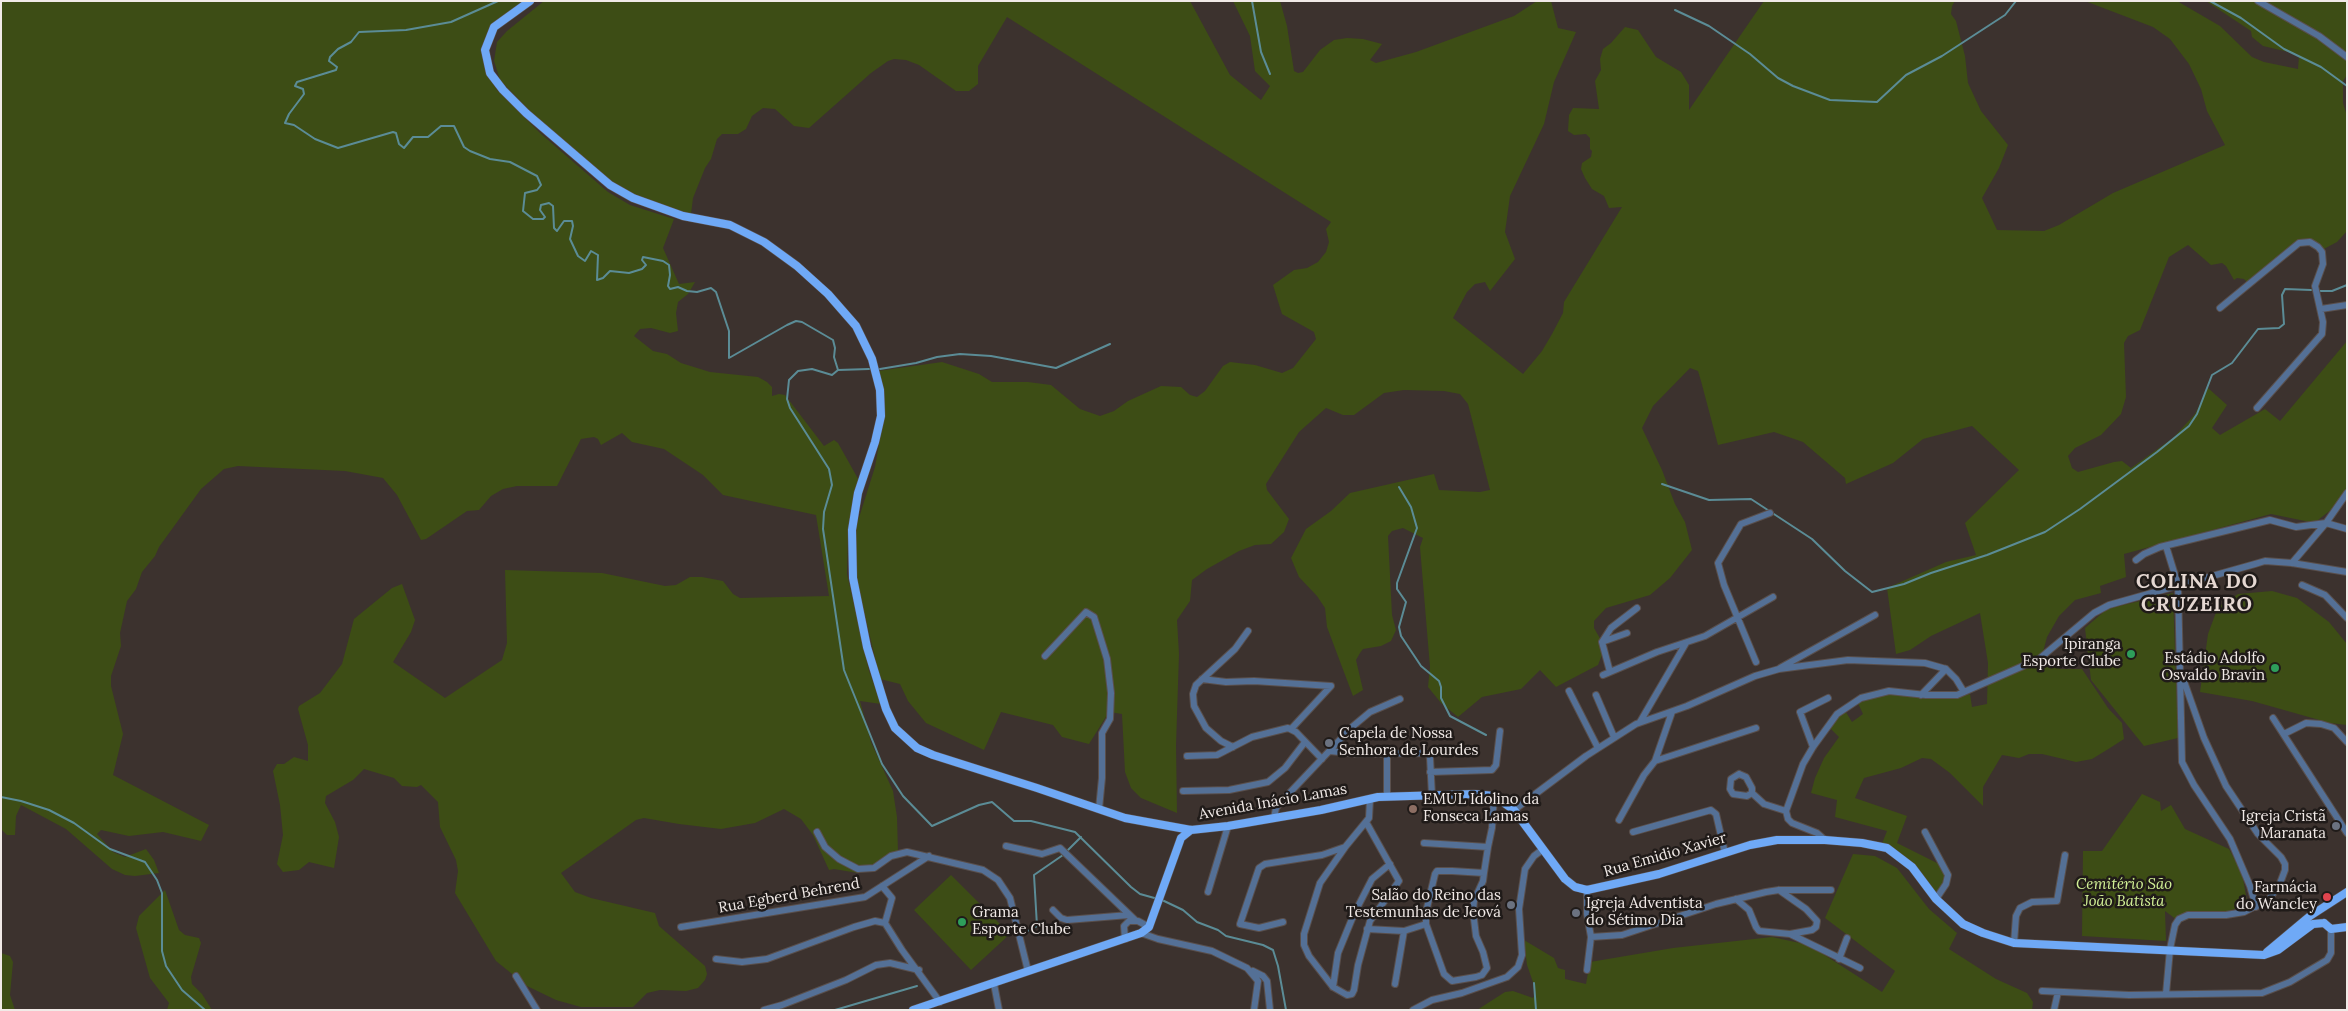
<!DOCTYPE html>
<meta charset="utf-8">
<style>
body{margin:0}
#map{position:relative;width:2348px;height:1011px;overflow:hidden;background:#3c322e;font-family:Lora,serif}
canvas{display:block}
.frame{position:absolute;inset:0;border:2px solid #f1eae7;pointer-events:none}
</style>
<div id="map">
<canvas width="2348" height="1011"></canvas>
<div class="frame"></div>
</div>
<script>
const ctx = document.querySelector('canvas').getContext('2d');
ctx.lineJoin = 'round';
function paint(path, color) {
  ctx.fillStyle = color;
  ctx.fill(path, 'evenodd');
}
function poly(rows) {
  const path = new Path2D();
  for (const r of rows) {
    path.moveTo(r[0], r[1]);
    for (let i = 2; i < r.length; i += 2) path.lineTo(r[i], r[i + 1]);
  }
  return path;
}
function stroke(path, color, width, dash) {
  ctx.strokeStyle = color;
  ctx.lineWidth = width;
  ctx.lineCap = dash ? 'butt' : 'round';
  ctx.setLineDash(dash || []);
  ctx.stroke(path);
}
function write(font, color, halo, rows, align = 'center') {
  ctx.font = font + ' Lora,serif';
  ctx.lineWidth = 5;
  ctx.setLineDash([]);
  ctx.textBaseline = 'middle';
  ctx.strokeStyle = halo;
  ctx.fillStyle = color;
  for (const [text, x, y, turn = 0] of rows) {
    ctx.save();
    ctx.translate(x, y);
    ctx.rotate((+turn || 0) * Math.PI / 180);
    ctx.textAlign = isNaN(turn) ? turn : align;
    if (halo) ctx.strokeText(text, 0, 0);
    ctx.fillText(text, 0, 0);
    ctx.restore();
  }
}
paint(poly([
 [1,1,532,1,500,22,488,41,488,75,497,90,540,133,608,192,630,205,674,219,663,248,679,284,695,282,688,294,678,302,676,313,678,331,670,333,651,328,640,329,634,336,653,351,667,354,681,363,710,372,758,377,767,382,772,387,772,396,779,394,785,395,824,446,834,440,838,443,861,484,852,512,848,533,847,574,869,671,881,704,860,701,871,742,893,791,897,817,898,852,873,867,858,873,834,869,829,870,813,835,801,819,784,809,755,823,721,829,679,824,644,818,636,820,561,873,575,892,591,898,655,913,659,926,705,966,707,974,705,980,698,988,686,991,660,990,647,993,633,1007,581,1007,556,1000,527,986,496,961,455,893,458,871,456,860,440,827,438,802,421,785,417,787,402,786,394,778,364,769,353,780,326,796,325,803,335,822,339,837,334,868,309,862,299,870,283,872,277,864,283,835,280,805,273,771,277,764,284,764,294,757,308,761,308,745,298,709,299,706,320,693,342,664,354,619,392,588,402,584,415,620,411,632,393,662,445,698,502,660,507,643,505,570,602,573,665,586,676,585,690,577,702,577,723,581,733,594,740,598,829,596,816,515,723,495,703,475,664,449,632,442,622,433,601,445,598,439,594,437,581,439,557,486,517,486,503,489,491,496,479,510,467,511,426,539,421,540,397,495,383,478,345,471,238,466,224,469,201,489,159,547,155,556,142,572,136,589,127,601,120,633,121,646,111,676,111,686,123,734,113,775,209,825,201,841,163,832,129,836,101,830,97,834,113,852,125,857,146,849,154,860,159,873,135,876,125,875,112,869,66,829,21,805,16,816,15,835,7,835,1,829],
 [544,1,1190,1,1230,75,1261,100,1270,86,1255,71,1250,36,1233,1,1280,1,1287,26,1294,71,1298,73,1303,72,1320,50,1334,40,1347,38,1363,39,1382,44,1370,60,1376,63,1416,52,1514,16,1537,1,1551,1,1558,28,1576,32,1554,82,1544,124,1510,196,1505,232,1515,259,1490,291,1485,282,1475,284,1467,292,1453,318,1523,374,1542,351,1552,334,1563,313,1564,302,1622,207,1609,208,1604,196,1592,189,1585,178,1581,169,1582,163,1591,157,1592,151,1590,149,1590,138,1586,134,1574,135,1568,131,1569,115,1573,108,1599,109,1595,81,1601,70,1600,59,1603,49,1611,43,1625,27,1638,30,1656,57,1681,72,1689,85,1689,110,1764,1,1955,1,1952,6,1951,14,1956,21,1965,56,1968,83,1981,111,2008,145,1999,168,1982,198,1997,230,2044,231,2059,225,2113,193,2225,145,2207,111,2201,89,2189,64,2170,39,2153,27,2085,1,2177,1,2220,26,2252,57,2264,62,2298,69,2299,56,2297,54,2263,46,2252,37,2251,31,2206,1,2347,1,2347,75,2343,81,2343,103,2347,116,2347,231,2337,242,2320,251,2310,246,2298,246,2250,285,2244,279,2237,278,2234,280,2226,266,2222,263,2211,265,2188,245,2169,257,2140,330,2128,336,2124,343,2126,397,2121,414,2101,435,2075,448,2068,456,2072,468,2078,472,2114,462,2122,461,2131,468,2173,438,2195,414,2208,388,2227,405,2212,428,2220,435,2265,409,2280,421,2347,341,2347,488,2332,509,2318,520,2310,522,2271,514,2124,554,2126,577,2100,586,2101,593,2075,600,2059,616,2047,637,2043,652,2060,669,2082,669,2108,708,2122,723,2124,739,2110,748,2092,759,2076,762,2042,754,2029,754,2019,758,2002,755,1983,787,1983,806,1950,773,1931,759,1922,758,1901,768,1864,778,1855,798,1907,816,1897,843,1947,868,1944,885,1936,901,1922,880,1881,846,1887,831,1835,817,1837,800,1811,793,1815,778,1824,758,1839,737,1828,726,1844,709,1852,722,1863,714,1857,701,1886,694,1944,699,1955,698,1970,694,1972,707,1987,704,1988,663,1980,613,1931,636,1910,650,1896,654,1887,588,1946,562,1976,555,1965,523,2019,470,1972,426,1923,439,1893,463,1846,484,1845,478,1803,442,1774,432,1718,445,1701,381,1698,371,1690,368,1653,406,1642,428,1662,470,1675,504,1685,522,1692,550,1670,578,1650,595,1606,608,1594,621,1594,628,1605,647,1598,665,1556,687,1540,670,1521,689,1482,697,1458,717,1441,703,1428,687,1430,667,1420,547,1423,538,1403,528,1392,531,1388,536,1392,615,1396,630,1391,641,1381,646,1363,649,1360,653,1356,660,1363,690,1353,696,1327,627,1325,608,1317,596,1299,577,1291,558,1306,529,1331,511,1350,493,1434,474,1439,490,1480,492,1490,490,1468,404,1460,394,1444,391,1404,390,1384,393,1354,415,1343,415,1326,408,1299,432,1266,484,1267,490,1289,519,1284,532,1271,544,1255,545,1239,551,1207,569,1192,580,1190,601,1177,620,1179,654,1176,745,1177,813,1141,798,1131,788,1125,772,1122,714,1109,712,1089,744,1062,737,1053,725,1001,712,984,750,926,723,908,701,900,684,880,679,855,573,854,553,857,524,875,467,882,427,878,371,942,362,979,374,992,382,1028,382,1051,385,1080,409,1100,416,1114,411,1128,401,1161,386,1181,387,1190,395,1197,397,1205,391,1223,366,1230,362,1255,365,1282,373,1293,368,1316,339,1314,332,1282,314,1273,285,1294,270,1307,268,1318,262,1326,252,1329,242,1326,229,1331,222,1007,17,978,66,978,84,969,91,956,91,919,65,906,60,894,59,888,61,871,73,809,128,794,126,775,109,763,108,752,116,746,129,738,134,722,134,717,139,711,159,705,168,693,198,691,214,665,208,626,194,545,126,500,80,494,61,497,42,507,31],
 [2272,591,2297,598,2329,622,2347,644,2347,725,2330,723,2252,701,2200,692,2208,634,2218,607,2238,594],
 [2173,593,2178,738,2144,746,2091,680,2085,628,2107,609],
 [2142,794,2160,802,2161,811,2171,805,2185,829,2229,849,2242,873,2247,901,2237,908,2218,915,2177,920,2165,911,2166,941,2082,936,2083,851,2102,851],
 [1853,854,1875,856,1897,868,1929,909,1957,933,1949,949,1996,979,2027,993,2033,1002,2032,1010,1477,1010,1505,992,1513,991,1533,998,1535,994,1534,985,1527,965,1524,940,1554,958,1558,968,1565,970,1565,979,1586,984,1590,962,1673,948,1772,937,1809,945,1882,992,1895,971,1825,918],
 [951,875,1010,934,971,970,914,910],
 [165,890,179,930,185,935,199,938,201,943,191,977,192,984,202,994,212,1010,167,1010,169,1003,150,978,136,928,139,916],
 [1,953,10,956,13,962,10,995,15,1010,1,1010]
]), '#3d4d15');
stroke(poly([
 [498,1,451,22,406,30,359,32,351,42,338,49,330,57,329,61,337,67,336,70,297,82,295,86,303,89,304,94,289,114,285,123,294,125,315,139,338,148,393,132,396,133,399,144,404,148,413,137,428,137,441,126,454,126,464,147,470,151,490,159,510,162,537,176,541,185,537,190,525,193,523,211,533,219,543,219,545,217,540,210,541,205,549,203,553,206,554,228,557,231,564,221,572,221,573,226,570,239,578,256,585,261,591,251,598,255,597,280,603,278,610,271,629,273,642,269,646,265,642,260,643,257,663,261,669,265,670,275,668,286,670,289,678,287,687,291,697,292,711,288,716,292,729,331,729,358,787,325,796,321,802,322,833,340,835,348,834,357,838,370],
 [1252,1,1261,52,1270,74],
 [2210,1,2241,18,2284,49,2321,67,2347,86],
 [1675,10,1709,26,1750,54,1778,78,1793,86,1830,100,1877,102,1906,75,1942,56,2005,15,2016,1],
 [2320,291,2332,291,2347,285],
 [880,369,916,363,937,357,960,354,991,356,1056,368,1110,344],
 [838,370,832,375,812,369,798,371,789,380,787,399,790,408,829,469,832,485,824,512,823,529,844,670,882,764,903,796,932,826,979,805,992,802,1014,821,1031,821,1075,832,1131,887,1140,894,1158,899],
 [838,370,869,369],
 [1662,484,1709,500,1751,499,1812,539,1845,571,1872,592,1904,584,1931,573,1987,555,2045,532,2080,509,2157,452,2189,426,2197,414,2212,375,2232,363,2258,329,2279,328,2284,324,2282,295,2285,289,2311,290],
 [1399,487,1411,507,1417,528,1397,583,1397,589,1406,602,1399,627,1401,636,1421,666,1439,681,1441,687,1441,698,1450,716,1486,735],
 [1,797,21,801,49,810,74,823,110,849,145,862,157,880,162,893,162,951,166,966,182,990,205,1010],
 [1068,850,1081,837],
 [1162,900,1183,910,1197,922,1218,930,1226,936,1263,945,1273,950,1278,966,1286,1010],
 [1026,932,1037,926,1034,875,1063,855],
 [1534,983,1536,1010],
 [835,1010,917,986]
]), '#5b8c96', 2);
const minor = poly([
 [2258,1,2319,36,2347,57],
 [2220,308,2299,243,2310,242,2318,247,2322,252,2323,264,2315,286,2323,322,2322,334,2257,408],
 [2321,309,2347,305],
 [2166,546,2178,585,2182,762,2194,785,2230,839,2250,886,2256,907],
 [2136,560,2144,554,2160,547,2270,520,2296,527,2326,523,2347,529],
 [2292,563,2326,523,2347,493],
 [2302,585,2325,595,2347,618],
 [1602,642,1627,633],
 [1045,656,1086,612,1094,617,1107,659,1111,693,1110,719,1102,733,1102,778,1099,809],
 [1756,662,1724,585,1718,563,1741,524,1770,513],
 [1780,668,1875,615],
 [1610,672,1602,642,1611,628,1637,608],
 [1603,675,1657,652,1705,636,1773,597],
 [1202,679,1226,682,1254,681,1331,686,1292,728],
 [1569,691,1598,748],
 [1596,695,1614,737],
 [1921,695,1946,669],
 [2273,718,2347,833],
 [1640,722,1686,643],
 [2284,734,2306,723,2321,724,2334,728,2347,742],
 [1233,747,1221,741,1206,728,1194,706,1193,694,1196,685,1235,649,1248,631],
 [1813,747,1800,712,1828,698],
 [1330,751,1357,754,1426,753,1430,757,1432,796],
 [1387,754,1387,797],
 [1187,756,1217,755,1252,737,1288,728,1296,732,1322,759],
 [1655,761,1756,728],
 [1430,772,1492,770,1496,765,1500,731],
 [1739,774,1746,777,1752,788,1752,793,1747,796,1733,794,1730,789,1731,779,1739,774],
 [1183,791,1229,790,1268,782,1285,768,1305,742],
 [1752,793,1764,804,1786,811],
 [1514,810,1586,756,1636,724,1687,706,1755,676,1779,669,1848,660,1925,663,1946,669,1956,679,1964,692],
 [1274,818,1276,808,1280,803,1352,727,1370,712,1400,699],
 [1619,820,1644,775,1655,761,1672,712],
 [1366,822,1399,881,1370,921,1358,965,1354,990,1352,994,1347,995,1333,987,1309,956,1304,945,1304,934,1320,883,1346,846,1369,818,1370,799],
 [817,832,825,847,839,859,858,869,874,868,891,856,907,852,983,870,998,880,1010,898,1028,971],
 [1633,832,1711,810,1716,814,1725,853],
 [1925,832,1948,875,1946,884,1936,899],
 [1825,840,1817,833,1792,823,1788,819,1786,811,1803,764,1813,747,1837,714,1861,698,1889,691,1926,695,1957,695,2039,659,2094,613,2109,605,2255,564,2265,561,2292,563,2347,572],
 [1424,843,1488,847],
 [1006,846,1042,854,1060,848,1135,920],
 [1484,873,1452,871,1437,871,1435,874,1426,912,1426,924,1444,974,1452,981,1476,977,1482,975,1487,968,1483,952,1476,936,1473,911,1474,901,1483,881,1484,873,1488,847,1492,828,1494,796],
 [882,886,892,898,885,923,902,950,940,1002],
 [1587,890,1587,914,1591,937,1587,970],
 [1779,890,1806,909,1817,921,1816,927,1812,930,1790,934],
 [1208,892,1228,826],
 [1736,899,1749,910,1756,927,1759,931,1790,934,1860,968],
 [1053,910,1061,918,1067,920,1129,915],
 [1283,922,1259,928,1240,924,1259,868,1265,864,1322,855,1345,847],
 [681,927,865,897,929,856],
 [1367,929,1404,931,1426,924],
 [1141,933,1158,939,1212,951,1247,968,1258,981,1254,1010],
 [1591,937,1622,935,1716,904,1766,892,1779,890,1831,890],
 [1125,939,1124,926,1129,921,1138,921,1149,927],
 [2014,943,2016,916,2020,908,2032,902,2057,901,2065,855],
 [716,959,742,962,767,959,854,927,875,921,885,923],
 [1839,959,1847,938],
 [1253,971,1263,976,1267,981,1270,1010],
 [516,976,537,1010],
 [994,984,999,1010],
 [1395,984,1404,931],
 [1333,987,1338,953,1354,914,1372,879,1390,864],
 [2042,991,2129,995,2262,993,2290,982,2327,960,2331,953,2331,929],
 [2166,994,2170,949,2175,925,2179,919,2188,915,2226,915,2244,912,2269,899,2279,886,2285,870,2285,864,2281,857,2258,834,2226,786,2204,738,2180,670],
 [764,1010,782,1005,846,980,876,965,890,963,919,970],
 [1413,1010,1432,1000,1462,993,1507,977,1518,967,1522,955,1519,909,1525,869,1534,856,1542,850],
 [2054,1010,2058,992]
]);
const major = poly([
 [530,1,494,27,485,50,490,73,503,90,526,113,610,185,633,198,683,216,730,225,764,242,797,266,828,294,856,326,872,359,880,390,881,416,875,442,858,493,852,530,853,578,867,647,886,709,895,728,917,748,933,755,1037,788,1125,818,1191,830,1228,826,1321,810,1378,797,1474,794,1494,796,1514,810,1565,879,1575,887,1587,890,1659,874,1750,845,1777,840,1825,840,1862,843,1887,848,1912,867,1936,899,1963,924,1983,933,2014,943,2264,955,2278,950,2313,924,2324,923],
 [2324,923,2331,929,2347,927],
 [2267,952,2310,916,2347,892],
 [913,1010,1141,933,1149,927,1181,838,1191,830]
]);
stroke(minor, '#594f4c', 8);
stroke(major, '#594f4c', 9);
stroke(minor, '#547096', 6);
stroke(major, '#6fa9f6', 8);
for (const [x, y, r, color] of [
 [2131,654,5,"#2e9e5b"],
 [2275,668,5,"#2e9e5b"],
 [1329,743,5,"#6b7280"],
 [1413,809,5,"#8d6e63"],
 [2336,826,5,"#6b7280"],
 [2327,897,5,"#e0444e"],
 [1511,905,5,"#6b7280"],
 [1576,913,5,"#6b7280"],
 [962,922,5,"#2e9e5b"]
]) {
  const dot = new Path2D();
  dot.arc(x, y, r, 0, 2 * Math.PI);
  ctx.fillStyle = color;
  ctx.fill(dot);
  stroke(dot, '#201b19', 2);
}
write('15px', '#f1eae7', '#201b19', [
 ["Ipiranga",2121,645],
 ["Esporte Clube",2121,662],
 ["Estádio Adolfo",2265,659],
 ["Osvaldo Bravin",2265,676],
 ["Capela de Nossa",1339,734,"left"],
 ["Senhora de Lourdes",1339,751,"left"],
 ["EMUL Idolino da",1423,800,"left"],
 ["Fonseca Lamas",1423,817,"left"],
 ["Igreja Cristã",2326,817],
 ["Maranata",2326,834],
 ["Farmácia",2317,888],
 ["do Wancley",2317,905],
 ["Salão do Reino das",1501,896],
 ["Testemunhas de Jeová",1501,913],
 ["Igreja Adventista",1586,904,"left"],
 ["do Sétimo Dia",1586,921,"left"],
 ["Grama",972,913,"left"],
 ["Esporte Clube",972,930,"left"]
], 'right');
write('15px', '#f1eae7', '#201b19', [
 ["Avenida Inácio Lamas",1273,802,-10],
 ["Rua Emidio Xavier",1665,855,-16],
 ["Rua Egberd Behrend",789,896,-10]
]);
write('italic 15px', '#d2f196', '#201b19', [
 ["Cemitério São",2124,885],
 ["João Batista",2124,902]
]);
ctx.letterSpacing = '1px';
write('bold 20px', '#e5d8d2', '#201b19', [
 ["COLINA DO",2197,582],
 ["CRUZEIRO",2197,605]
]);
ctx.letterSpacing = '0px';
</script>
